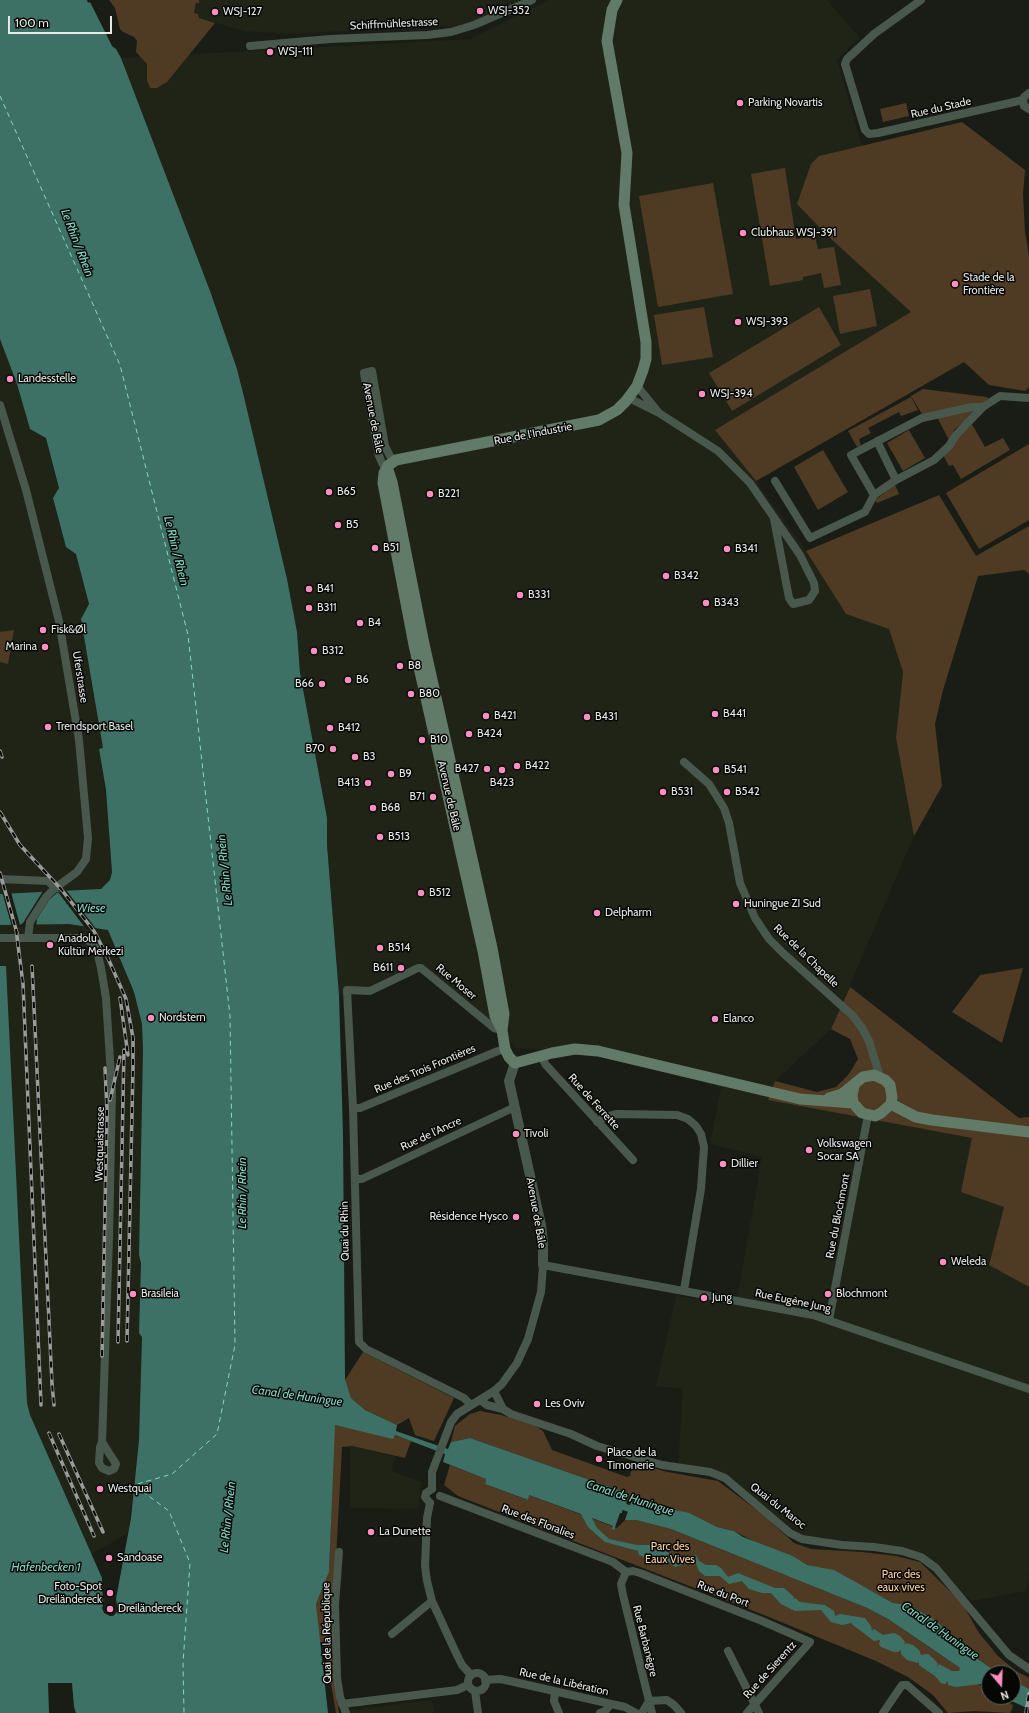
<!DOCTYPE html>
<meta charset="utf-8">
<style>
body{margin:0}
#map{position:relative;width:1029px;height:1713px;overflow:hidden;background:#1a1d16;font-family:Cabin,sans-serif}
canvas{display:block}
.north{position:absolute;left:981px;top:1665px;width:40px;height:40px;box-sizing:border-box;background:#060705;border:1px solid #5f615e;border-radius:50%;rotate:161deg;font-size:11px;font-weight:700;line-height:16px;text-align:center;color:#e5e8e3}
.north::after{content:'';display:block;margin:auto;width:14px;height:18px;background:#fd8ec0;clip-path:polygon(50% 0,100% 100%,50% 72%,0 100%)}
.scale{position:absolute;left:8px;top:16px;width:104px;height:18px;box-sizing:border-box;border:2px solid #e5e8e3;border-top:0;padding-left:5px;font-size:12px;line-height:14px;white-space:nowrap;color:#e5e8e3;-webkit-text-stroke:3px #060705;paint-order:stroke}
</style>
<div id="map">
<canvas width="1029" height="1713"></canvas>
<div class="north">N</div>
<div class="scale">100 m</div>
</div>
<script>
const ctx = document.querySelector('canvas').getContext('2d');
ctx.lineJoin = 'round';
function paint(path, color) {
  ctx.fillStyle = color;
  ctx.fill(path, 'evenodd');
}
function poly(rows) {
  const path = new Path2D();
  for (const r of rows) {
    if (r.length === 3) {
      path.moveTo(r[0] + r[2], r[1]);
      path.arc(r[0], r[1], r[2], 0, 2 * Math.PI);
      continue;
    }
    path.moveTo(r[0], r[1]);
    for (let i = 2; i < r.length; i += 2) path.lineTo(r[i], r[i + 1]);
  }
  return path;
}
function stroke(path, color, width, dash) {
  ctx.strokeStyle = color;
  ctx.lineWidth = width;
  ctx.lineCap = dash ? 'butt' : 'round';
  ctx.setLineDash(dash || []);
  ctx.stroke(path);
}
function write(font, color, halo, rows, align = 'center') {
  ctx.font = font + ' Cabin,sans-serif';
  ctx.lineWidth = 3;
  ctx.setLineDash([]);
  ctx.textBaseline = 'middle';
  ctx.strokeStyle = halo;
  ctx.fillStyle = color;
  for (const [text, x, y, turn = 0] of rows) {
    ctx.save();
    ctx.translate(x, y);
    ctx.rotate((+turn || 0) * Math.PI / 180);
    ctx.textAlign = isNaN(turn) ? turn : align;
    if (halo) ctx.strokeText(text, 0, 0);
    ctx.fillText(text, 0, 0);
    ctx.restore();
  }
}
paint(poly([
 [199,0,520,0,460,27,443,26,444,25,289,34,244,31,199,18,194,13,197,3,199,3],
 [549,0,827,0,860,38,837,60,862,146,819,156,829,237,911,312,715,430,756,481,806,551,846,614,889,629,903,672,896,738,914,836,831,1029,775,1081,768,1100,972,1138,1004,1207,989,1265,1029,1287,1029,1574,1026,1591,972,1601,920,1559,882,1550,802,1535,722,1478,678,1467,683,1389,656,1386,676,1296,736,1304,762,1157,710,1144,721,1088,598,1052,516,1048,504,1033,420,970,371,994,339,995,327,845,327,818,300,673,297,632,287,579,237,369,121,58,470,39],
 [0,338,17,384,30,429,46,438,59,489,53,498,66,547,76,553,89,604,81,619,103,748,99,749,108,814,112,872,110,880,128,980,134,992,142,1024,143,1049,139,1255,141,1263,139,1333,142,1336,139,1440,128,1533,92,1554,0,1593],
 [352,1446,396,1457,391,1471,421,1482,419,1509,350,1508,350,1447],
 [432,1700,434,1713,350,1713,349,1710]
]), '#1f2417');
paint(poly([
 [109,0,199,0,199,3,196,3,194,13,198,14,199,18,215,23,167,82,157,88,150,88,147,80,147,64,136,52,137,41,134,37,123,32,120,29,115,8],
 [906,103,909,116,883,122,880,109],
 [962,122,1025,170,1023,194,1025,232,1029,256,1029,387,1025,391,989,385,964,362,756,481,715,430,911,312,829,237,797,204,811,164,819,156],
 [785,168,796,239,815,236,818,249,834,247,841,285,824,288,821,273,803,277,803,280,770,286,751,174],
 [713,183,733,294,658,307,639,196],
 [870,289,877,326,840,334,833,296],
 [704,307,713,357,662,365,654,315],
 [819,307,841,345,732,411,709,373],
 [923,389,987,397,989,400,988,402,922,414,911,396],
 [911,397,918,410,901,416,899,412,868,428,871,433,859,439,861,445,857,447,848,431],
 [973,411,972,415,954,430,949,440,937,417],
 [972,424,985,447,1003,438,1010,450,961,479,953,465,949,466,943,455,958,437],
 [909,430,925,458,903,471,887,443],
 [1029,444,1029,520,979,549,946,493],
 [823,450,848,492,818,510,794,467],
 [895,485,899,494,877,503,875,500],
 [939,495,976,556,1029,526,1029,574,1024,570,978,576,943,690,935,724,942,786,914,836,896,738,903,672,889,629,846,614,806,551],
 [14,630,8,664,0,662,0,632],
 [1023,968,1002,1043,952,1012,980,975],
 [850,987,1019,1118,1029,1117,1029,1287,989,1265,1004,1207,961,1192,972,1138,768,1100,775,1081,817,1092,836,1087,849,1074,858,1059,850,1039,831,1029],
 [363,1352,454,1398,434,1441,415,1435,409,1418,397,1425,365,1410,351,1398,345,1380],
 [480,1411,501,1415,535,1426,543,1431,552,1450,627,1477,630,1476,633,1462,667,1472,718,1481,762,1514,794,1543,811,1549,862,1552,896,1556,920,1562,962,1603,979,1633,998,1656,1016,1671,1029,1678,1029,1689,1013,1680,1013,1673,997,1673,989,1668,935,1620,909,1605,893,1603,866,1588,807,1565,793,1556,757,1543,734,1531,717,1527,674,1509,657,1508,625,1500,627,1493,470,1438,451,1442,455,1426,470,1414],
 [334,1425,394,1435,411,1441,405,1458,352,1446,342,1447,331,1651,339,1713,336,1713,324,1642,319,1642,316,1604,329,1572],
 [450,1465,486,1479,485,1484,527,1500,529,1495,617,1528,625,1520,636,1520,671,1529,867,1608,888,1619,960,1668,989,1693,989,1697,995,1697,1013,1705,1012,1709,1010,1713,974,1711,948,1713,933,1695,908,1677,876,1661,764,1615,458,1496,444,1485]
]), '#4f3b23');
paint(poly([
 [0,0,87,0,88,3,90,2,112,46,116,49,121,58,210,291,237,369,244,397,287,579,297,632,300,673,327,818,327,845,339,995,343,1135,345,1379,351,1398,365,1410,397,1425,396,1431,433,1444,448,1449,451,1442,470,1438,627,1493,625,1500,627,1500,626,1505,623,1504,622,1513,620,1513,614,1530,612,1529,613,1526,592,1518,597,1528,609,1539,637,1545,650,1545,653,1551,661,1549,679,1558,696,1555,699,1561,706,1565,716,1565,721,1568,728,1577,738,1573,775,1588,784,1588,794,1597,793,1599,795,1598,800,1602,825,1605,834,1611,835,1616,840,1614,865,1618,871,1626,872,1631,874,1629,883,1635,894,1633,900,1636,905,1642,904,1645,906,1643,913,1645,919,1650,921,1655,928,1654,934,1659,938,1664,937,1668,939,1664,952,1671,959,1671,960,1668,925,1644,888,1619,867,1608,671,1529,636,1520,625,1520,631,1502,657,1508,661,1507,689,1513,717,1527,734,1531,743,1537,793,1556,807,1565,834,1570,893,1603,909,1605,935,1620,978,1659,997,1673,989,1673,989,1689,981,1684,956,1687,948,1685,948,1681,945,1684,941,1683,935,1676,919,1665,919,1661,918,1663,907,1660,901,1654,901,1650,898,1652,894,1652,881,1647,879,1644,880,1640,874,1641,853,1625,851,1623,842,1625,831,1622,821,1610,795,1611,781,1604,771,1593,762,1593,749,1589,742,1581,729,1584,720,1576,705,1576,699,1571,695,1561,675,1567,669,1562,655,1560,652,1556,645,1558,639,1555,638,1551,605,1542,588,1527,581,1514,529,1495,528,1500,485,1484,486,1479,443,1462,445,1454,395,1435,393,1439,335,1425,329,1572,316,1604,328,1713,76,1713,74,1707,72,1683,48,1683,49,1713,0,1713,0,966,6,966,27,1403,30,1415,102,1578,103,1605,102,1608,104,1613,110,1616,113,1616,118,1611,116,1599,131,1518,139,1440,142,1337,139,1333,141,1263,139,1255,143,1049,142,1024,134,992,108,930,69,924,0,925,0,894,101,889,110,880,112,872,106,790,99,749,103,748,81,619,89,604,76,554,66,547,53,498,59,488,46,438,30,429,17,384,0,339],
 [1013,1680,1029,1689,1029,1709,1003,1697,1013,1697]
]), '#3e7166');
paint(poly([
 [55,890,58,892,66,890,97,930,86,929,58,892,49,900,37,919,36,927,12,927,2,892,11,892,20,925,23,923,43,891]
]), '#1a1d16');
stroke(poly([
 [615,1504,637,1511]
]), '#3e7166', 7);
stroke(poly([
 [0,96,120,365,188,635,230,1016,235,1345,217,1434,172,1474,134,1485],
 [135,1486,169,1511,190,1563,183,1663,184,1713]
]), '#82d8c6', 1, [5, 4]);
stroke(poly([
 [921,0,874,34,847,59,845,64,865,130,869,134,878,133,1023,100],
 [250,46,330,39,427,35,451,32,474,25,532,0],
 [1029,93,1024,97,1023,100,1024,106,1029,109],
 [629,398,659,413,637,386],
 [0,405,26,490,59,621,79,740,88,838,86,859,77,872,55,888,46,897,30,922,28,938],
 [983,407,972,407,922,418,851,455,874,495,896,480,934,460,949,446,956,435,983,407,1000,396,1029,398],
 [659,413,718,451,750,483,800,555,814,583,815,591,809,600,793,604,789,598,774,519],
 [877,441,896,480],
 [387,467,383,465,379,456,364,373,372,371,385,446,393,462],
 [775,481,810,538,865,512,874,495],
 [684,762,709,784,724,808,729,823,740,883,755,918,769,939,783,953,853,1016,862,1028,869,1041,880,1077],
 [0,879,48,881,55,888],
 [0,938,84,938,93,944,97,951,101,968,106,998,112,1091,109,1238,102,1442,116,1464,114,1469,109,1471,102,1468,99,1463,100,1447,102,1442],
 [541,1056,546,1065,633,1160],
 [353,1108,360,1108,498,1051,505,1049],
 [597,1122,605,1117,617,1114,677,1115,688,1119,696,1126,701,1134,704,1147,701,1189,684,1290],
 [356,1179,362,1179,515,1107],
 [829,1320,868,1115],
 [494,1391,503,1409],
 [480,1400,487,1405,503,1409,511,1414,571,1434,597,1446,662,1465,710,1472,725,1478,790,1533,802,1539,842,1545,874,1547,902,1551,921,1557,936,1568,1009,1655,1029,1669],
 [471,1405,464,1398,366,1349,359,1342,353,1108,347,990,370,991,418,968,421,968,494,1028,502,1030],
 [432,1489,432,1472,451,1422,457,1414,494,1391,502,1384,517,1363,528,1339,541,1292,543,1265,813,1315,1029,1389],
 [440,1496,613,1562,626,1572],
 [430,1503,427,1518,425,1566,427,1581,432,1601,456,1653,462,1665,471,1675],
 [430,1503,425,1497,426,1493,432,1489],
 [339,1552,335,1605,337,1677,340,1697,346,1713],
 [626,1572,633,1571,640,1573,762,1621,810,1642,747,1713],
 [626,1572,621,1584,623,1595,652,1713],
 [392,1634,432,1601],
 [728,1651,759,1713],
 [477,1682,9],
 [485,1680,500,1679,510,1681,611,1704,625,1707,636,1713],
 [475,1691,478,1713],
 [555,1692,554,1701,559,1713],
 [649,1701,667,1700,674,1705,681,1713],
 [342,1704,457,1690,468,1685],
 [600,1713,605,1711,611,1704],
 [642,1713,649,1701],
 [883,1713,902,1685,907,1685,939,1713]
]), '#49584d', 8);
stroke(poly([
 [515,1063,509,1081,541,1225,543,1242,543,1265]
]), '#49584d', 10);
stroke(poly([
 [617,0,612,10,607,41,627,153,624,205,646,342,646,359,643,370,637,386,626,401,617,410,599,420,396,460,389,465,384,473,383,483,414,645,483,951,495,1016,502,1030,505,1049,509,1057,515,1063,552,1053,575,1049,598,1051,800,1099,853,1103],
 [387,467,392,482,424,644,492,948,504,1014,502,1030],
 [829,1098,842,1094,863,1077,874,1075,885,1080,890,1085,892,1097,891,1104,881,1113,875,1116,862,1113,853,1103,852,1095,854,1086],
 [891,1104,916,1117,932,1120,1029,1132]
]), '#627a68', 11);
const rail = poly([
 [0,751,2,757],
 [0,812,20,845,61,889,94,931,107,956,126,999,133,1038,133,1067,127,1341],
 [0,873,17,933],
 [16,929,23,984,41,1405],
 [32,966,52,1384,54,1405],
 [120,998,128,1055],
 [110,1100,120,1057],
 [118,1342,124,1050],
 [102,1356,107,1110,105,1068],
 [49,1433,94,1536],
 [59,1434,103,1532],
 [1026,1713,1029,1693]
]);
stroke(rail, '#999c97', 3.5);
stroke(rail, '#060705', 2, [6]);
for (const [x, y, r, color] of [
 [480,11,4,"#fd8ec0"],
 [215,12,4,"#fd8ec0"],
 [270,52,4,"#fd8ec0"],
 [740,103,4,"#fd8ec0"],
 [743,233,4,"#fd8ec0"],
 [955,284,4,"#fd8ec0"],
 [738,322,4,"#fd8ec0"],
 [10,379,4,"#fd8ec0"],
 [702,394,4,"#fd8ec0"],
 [329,492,4,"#fd8ec0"],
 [430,494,4,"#fd8ec0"],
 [338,525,4,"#fd8ec0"],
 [375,548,4,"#fd8ec0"],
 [727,549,4,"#fd8ec0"],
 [666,576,4,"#fd8ec0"],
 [309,589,4,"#fd8ec0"],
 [520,595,4,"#fd8ec0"],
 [706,603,4,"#fd8ec0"],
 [309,608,4,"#fd8ec0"],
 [360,623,4,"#fd8ec0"],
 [43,630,4,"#fd8ec0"],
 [45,647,4,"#fd8ec0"],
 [314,651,4,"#fd8ec0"],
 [400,666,4,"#fd8ec0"],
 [348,680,4,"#fd8ec0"],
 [322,684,4,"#fd8ec0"],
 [411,694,4,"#fd8ec0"],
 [715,714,4,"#fd8ec0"],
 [486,716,4,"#fd8ec0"],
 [587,717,4,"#fd8ec0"],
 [48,727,4,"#fd8ec0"],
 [330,728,4,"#fd8ec0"],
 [469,734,4,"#fd8ec0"],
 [422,740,4,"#fd8ec0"],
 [333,749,4,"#fd8ec0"],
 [355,757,4,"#fd8ec0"],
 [517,766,4,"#fd8ec0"],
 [487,769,4,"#fd8ec0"],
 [502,770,4,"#fd8ec0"],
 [716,770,4,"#fd8ec0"],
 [391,774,4,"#fd8ec0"],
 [368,783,4,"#fd8ec0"],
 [663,792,4,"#fd8ec0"],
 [727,792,4,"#fd8ec0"],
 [433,797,4,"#fd8ec0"],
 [373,808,4,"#fd8ec0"],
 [380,837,4,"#fd8ec0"],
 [421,893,4,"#fd8ec0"],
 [736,904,4,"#fd8ec0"],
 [597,913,4,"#fd8ec0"],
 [50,945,4,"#fd8ec0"],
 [380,948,4,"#fd8ec0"],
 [401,968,4,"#fd8ec0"],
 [151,1018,4,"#fd8ec0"],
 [715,1019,4,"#fd8ec0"],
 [516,1134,4,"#fd8ec0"],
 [809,1150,4,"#fd8ec0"],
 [723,1164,4,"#fd8ec0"],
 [516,1217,4,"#fd8ec0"],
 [943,1262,4,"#fd8ec0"],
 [133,1294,4,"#fd8ec0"],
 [828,1294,4,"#fd8ec0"],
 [704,1298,4,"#fd8ec0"],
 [537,1404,4,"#fd8ec0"],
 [599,1459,4,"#fd8ec0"],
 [100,1489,4,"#fd8ec0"],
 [371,1532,4,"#fd8ec0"],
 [109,1558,4,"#fd8ec0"],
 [110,1593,4,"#fd8ec0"],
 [110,1609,4,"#fd8ec0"]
]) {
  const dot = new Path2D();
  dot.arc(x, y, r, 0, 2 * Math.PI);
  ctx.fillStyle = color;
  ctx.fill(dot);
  stroke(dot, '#060705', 1.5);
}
write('11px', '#e5e8e3', '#060705', [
 ["WSJ-352",488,11],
 ["WSJ-127",223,12],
 ["WSJ-111",278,52],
 ["Parking Novartis",748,103],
 ["Clubhaus WSJ-391",751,233],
 ["Stade de la",963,278],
 ["Frontière",963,291],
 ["WSJ-393",746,322],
 ["Landesstelle",18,379],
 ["WSJ-394",710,394],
 ["B65",337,492],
 ["B221",438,494],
 ["B5",346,525],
 ["B51",383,548],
 ["B341",735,549],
 ["B342",674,576],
 ["B41",317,589],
 ["B331",528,595],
 ["B343",714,603],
 ["B311",317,608],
 ["B4",368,623],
 ["Fisk&Øl",51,630],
 ["Marina",37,647,"right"],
 ["B312",322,651],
 ["B8",408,666],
 ["B6",356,680],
 ["B66",314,684,"right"],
 ["B80",419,694],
 ["B441",723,714],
 ["B421",494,716],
 ["B431",595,717],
 ["Trendsport Basel",56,727],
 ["B412",338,728],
 ["B424",477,734],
 ["B10",430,740],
 ["B70",325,749,"right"],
 ["B3",363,757],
 ["B422",525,766],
 ["B427",479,769,"right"],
 ["B541",724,770],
 ["B9",399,774],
 ["B413",360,783,"right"],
 ["B423",502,783,"center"],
 ["B531",671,792],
 ["B542",735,792],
 ["B71",425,797,"right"],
 ["B68",381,808],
 ["B513",388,837],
 ["B512",429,893],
 ["Huningue ZI Sud",744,904],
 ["Delpharm",605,913],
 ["Anadolu",58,939],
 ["Kültür Merkezi",58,952],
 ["B514",388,948],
 ["B611",393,968,"right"],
 ["Nordstern",159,1018],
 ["Elanco",723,1019],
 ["Tivoli",524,1134],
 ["Volkswagen",817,1144],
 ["Socar SA",817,1157],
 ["Dillier",731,1164],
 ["Résidence Hysco",508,1217,"right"],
 ["Weleda",951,1262],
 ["Brasileia",141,1294],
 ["Blochmont",836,1294],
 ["Jung",712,1298],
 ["Les Oviv",545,1404],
 ["Place de la",607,1453],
 ["Timonerie",607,1466],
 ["Westquai",108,1489],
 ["La Dunette",379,1532],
 ["Sandoase",117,1558],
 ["Foto-Spot",102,1587,"right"],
 ["Dreiländereck",102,1600,"right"],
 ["Dreiländereck",118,1609]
], 'left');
write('11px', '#e5e8e3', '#060705', [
 ["Schiffmühlestrasse",394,24,-3],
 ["Rue du Stade",941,108,-13],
 ["Avenue de Bâle",373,418,79],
 ["Rue de l'Industrie",533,434,-11],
 ["Uferstrasse",80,677,81],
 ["Avenue de Bâle",449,796,77],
 ["Rue de la Chapelle",806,956,44],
 ["Rue Moser",456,982,40],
 ["Rue des Trois Frontières",425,1069,-23],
 ["Rue de Ferrette",594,1102,48],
 ["Rue de l'Ancre",431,1134,-25],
 ["Westquaistrasse",100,1144,-89],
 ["Avenue de Bâle",536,1213,80],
 ["Rue du Blochmont",838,1216,-79],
 ["Quai du Rhin",345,1231,-91],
 ["Rue Eugène Jung",793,1301,12],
 ["Quai du Maroc",778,1506,38],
 ["Rue des Floralies",538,1522,21],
 ["Rue du Port",723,1594,21],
 ["Quai de la République",327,1633,-91],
 ["Rue Barbanègre",645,1641,76],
 ["Rue de Sierentz",770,1670,-48],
 ["Rue de la Libération",564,1682,13]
]);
write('11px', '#fdd098', '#060705', [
 ["Parc des",670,1547],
 ["Eaux Vives",670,1560],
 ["Parc des",901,1575],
 ["eaux vives",901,1588]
]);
write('italic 12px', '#82d8c6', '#060705', [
 ["Le Rhin / Rhein",77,243,69],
 ["Le Rhin / Rhein",176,551,76],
 ["Le Rhin / Rhein",225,870,-96],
 ["Wiese",91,908],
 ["Le Rhin / Rhein",242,1193,-90],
 ["Canal de Huningue",297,1396,8],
 ["Canal de Huningue",630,1498,18],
 ["Le Rhin / Rhein",228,1517,-84],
 ["Hafenbecken 1",46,1567],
 ["Canal de Huningue",940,1631,35]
]);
</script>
